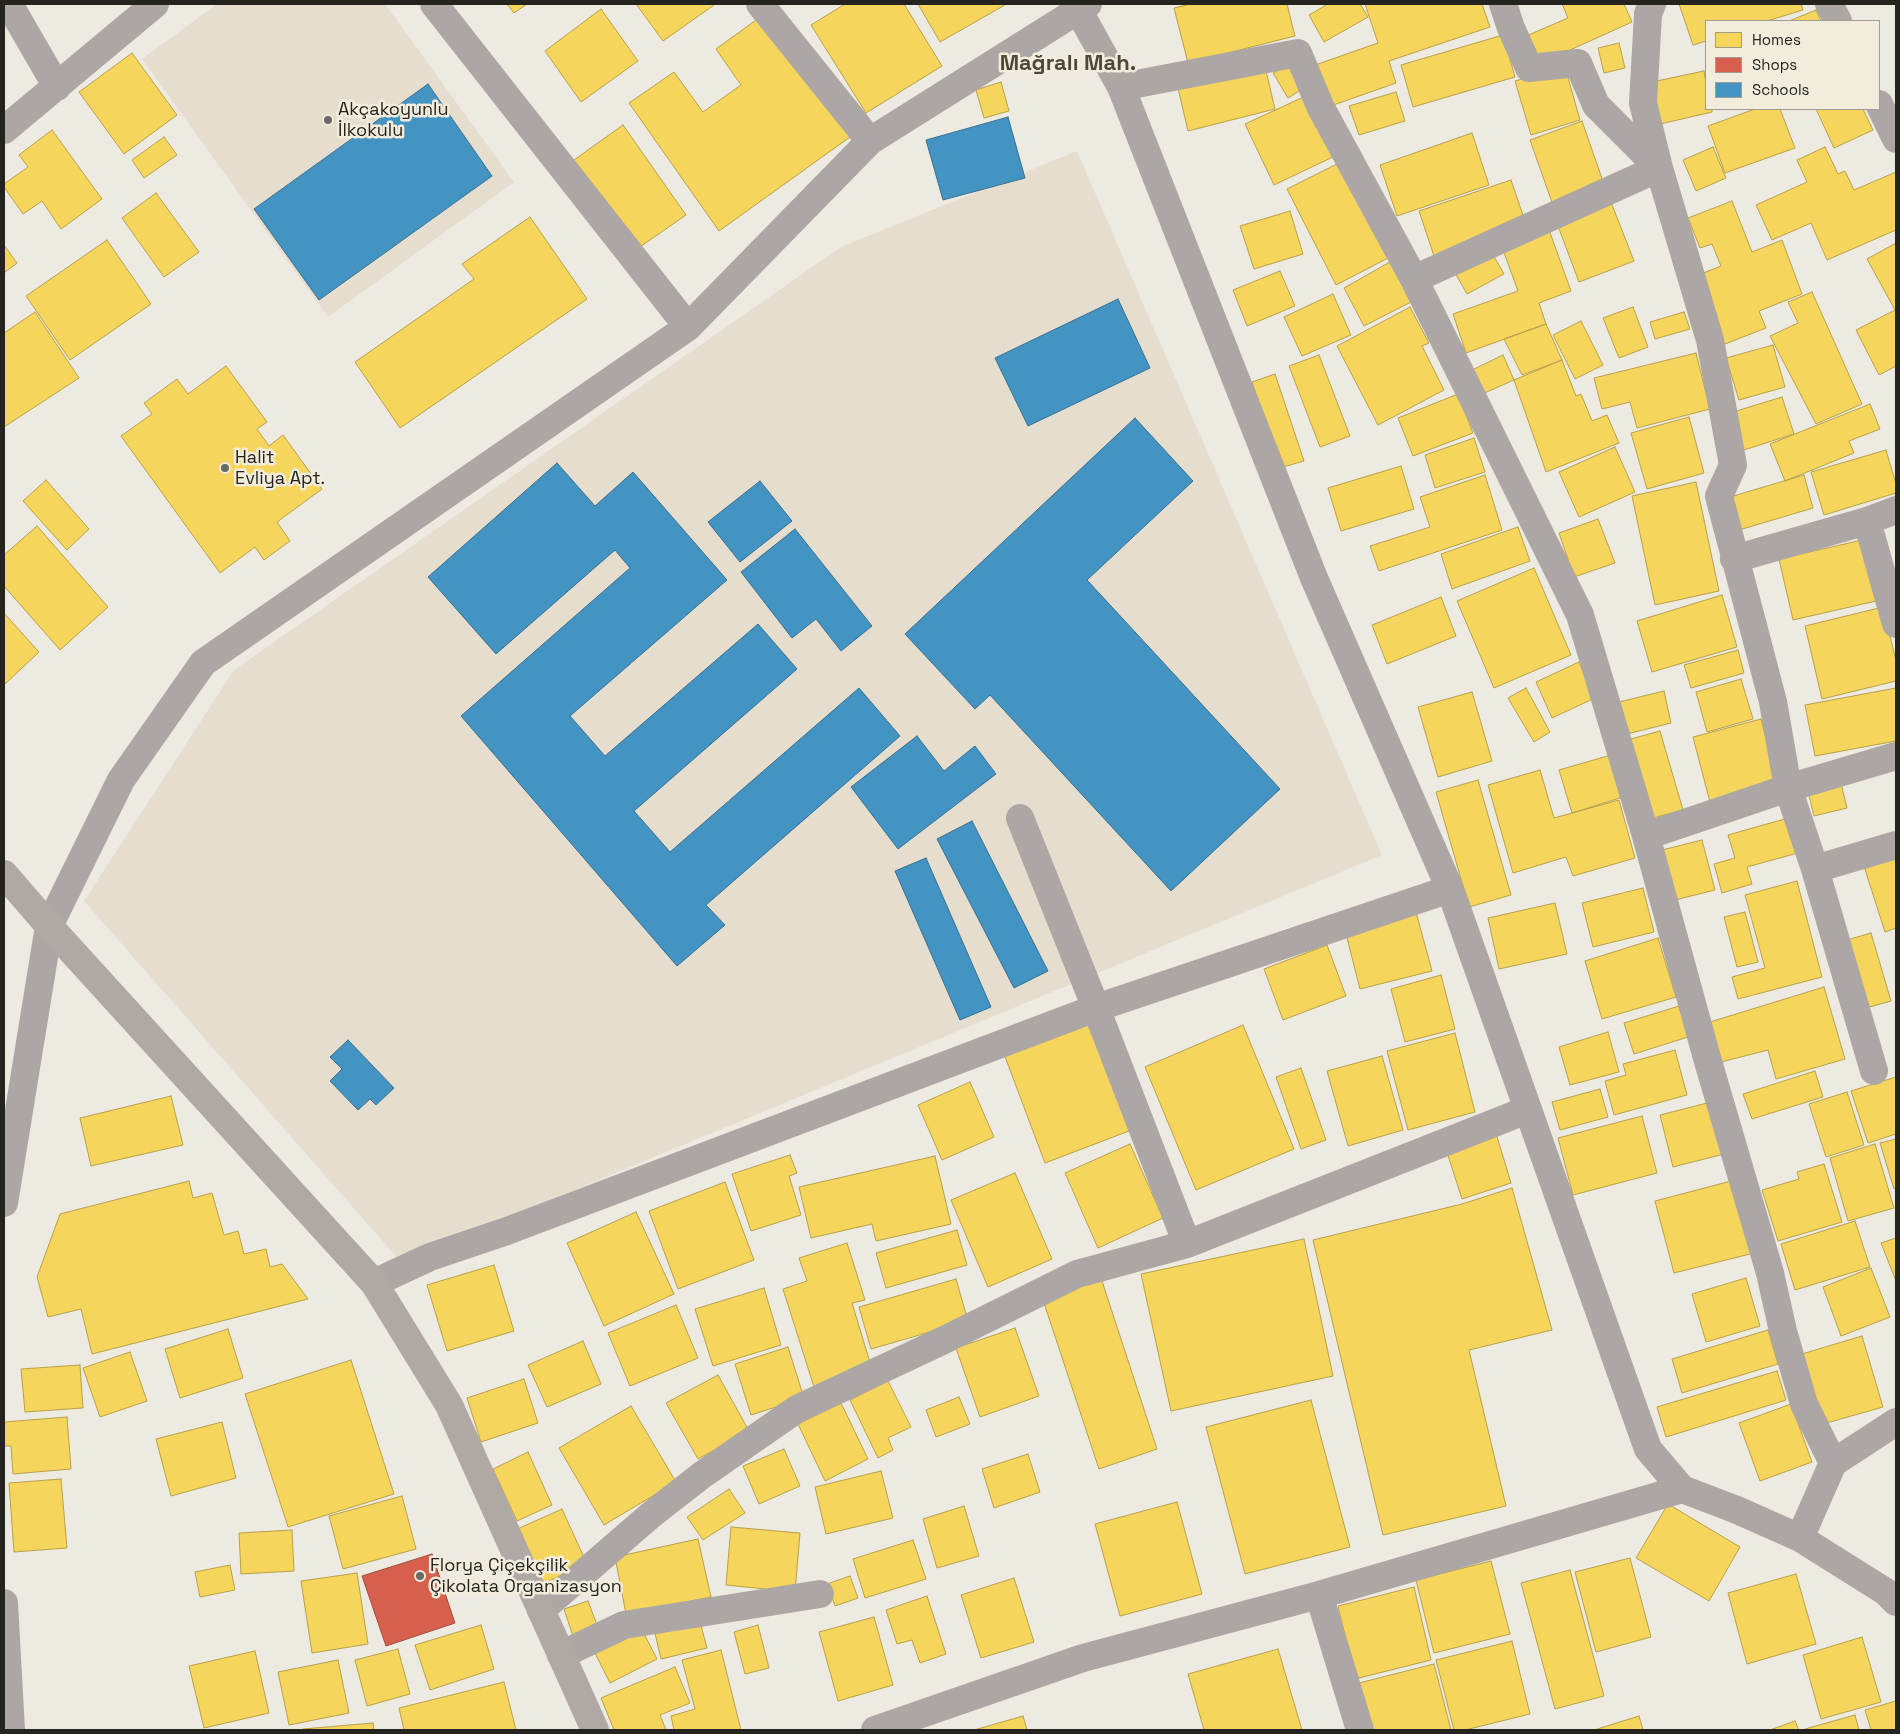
<!DOCTYPE html>
<meta charset="utf-8">
<style>
body{margin:0}
#map{position:relative;width:1900px;height:1734px;overflow:hidden;background:#edeae1;font-family:"Space Grotesk",sans-serif}
canvas{display:block}
.frame{position:absolute;inset:0;border:5px solid #25231d;pointer-events:none}
.legend{position:absolute;left:1705px;top:20px;width:175px;height:90px;box-sizing:border-box;background:#f2ecdc;border:1px solid #a09c90;margin:0;padding:6px 9px;list-style:none;font-size:15px;color:#25231d}
.legend li{display:flex;align-items:center;gap:10px;height:25px}
.legend b{width:25px;border:1px solid #a09c90}
</style>
<div id="map">
<canvas width="1900" height="1734"></canvas>
<div class="frame"></div>
<ul class="legend">
<li><b style="height:14px;background:#f6d55c"></b>Homes</li>
<li><b style="height:14px;background:#d6604d"></b>Shops</li>
<li><b style="height:14px;background:#4393c3"></b>Schools</li>
</ul>
</div>
<script>
const ctx = document.querySelector('canvas').getContext('2d');
ctx.lineJoin = 'round';
function paint(path, color) {
  ctx.fillStyle = color;
  ctx.fill(path, 'evenodd');
}
function poly(rows) {
  const path = new Path2D();
  for (const r of rows) {
    path.moveTo(r[0], r[1]);
    for (let i = 2; i < r.length; i += 2) path.lineTo(r[i], r[i + 1]);
  }
  return path;
}
function stroke(path, color, width, dash) {
  ctx.strokeStyle = color;
  ctx.lineWidth = width;
  ctx.lineCap = dash ? 'butt' : 'round';
  ctx.setLineDash(dash || []);
  ctx.stroke(path);
}
function write(font, color, halo, rows, align = 'center') {
  ctx.font = font + ' "Space Grotesk",sans-serif';
  ctx.lineWidth = 5;
  ctx.setLineDash([]);
  ctx.textBaseline = 'middle';
  ctx.strokeStyle = halo;
  ctx.fillStyle = color;
  for (const [text, x, y, turn = 0] of rows) {
    ctx.save();
    ctx.translate(x, y);
    ctx.rotate((+turn || 0) * Math.PI / 180);
    ctx.textAlign = isNaN(turn) ? turn : align;
    if (halo) ctx.strokeText(text, 0, 0);
    ctx.fillText(text, 0, 0);
    ctx.restore();
  }
}
paint(poly([
 [217,4,385,4,514,182,328,317,142,59],
 [1077,151,1382,855,401,1262,84,901,234,670,841,247]
]), '#e5decf');
const homes = poly([
 [507,4,527,4,514,13,507,4],
 [636,4,713,4,714,5,663,41,636,4],
 [845,4,904,4,942,66,866,113,811,25,845,4],
 [918,4,1004,4,1005,5,940,42,918,4],
 [1191,4,1287,4,1295,36,1188,63,1174,8,1191,4],
 [1328,4,1360,4,1368,17,1324,42,1309,15,1328,4],
 [1365,4,1482,4,1490,27,1389,61,1396,83,1325,108,1315,65,1378,43,1365,4],
 [1562,4,1624,4,1632,22,1539,64,1526,36,1568,18,1562,4],
 [1679,4,1801,4,1803,10,1767,21,1706,21,1706,41,1693,45,1679,4],
 [601,9,638,61,581,102,545,51,601,9],
 [1816,10,1821,21,1789,21,1816,10],
 [763,15,850,137,719,231,629,103,674,72,703,112,741,85,716,49,763,15],
 [1503,35,1515,77,1413,107,1401,65,1503,35],
 [1619,43,1625,68,1604,73,1598,48,1619,43],
 [132,53,177,115,124,154,79,92,132,53],
 [1293,62,1307,86,1288,98,1273,73,1293,62],
 [1565,67,1580,120,1531,135,1515,81,1565,67],
 [1266,71,1275,109,1188,131,1178,88,1266,71],
 [1704,71,1706,83,1706,109,1712,109,1712,112,1656,125,1647,83,1704,71],
 [1001,82,1009,111,984,118,976,90,1001,82],
 [1396,92,1405,121,1359,135,1349,106,1396,92],
 [1308,95,1337,155,1274,185,1245,124,1308,95],
 [1755,109,1780,109,1795,148,1725,173,1708,126,1755,109],
 [1816,109,1863,109,1873,130,1834,148,1816,109],
 [1582,121,1606,190,1554,208,1530,140,1582,121],
 [623,125,686,215,637,249,574,160,623,125],
 [52,130,102,199,61,229,42,201,23,214,4,187,4,184,28,167,19,155,52,130],
 [1472,133,1489,185,1397,216,1380,165,1472,133],
 [164,137,177,155,144,178,132,160,164,137],
 [1713,147,1726,178,1696,191,1683,160,1713,147],
 [1825,147,1838,174,1845,171,1854,190,1896,172,1896,230,1827,260,1811,223,1772,240,1756,205,1807,182,1797,160,1825,147],
 [1343,161,1392,256,1336,285,1287,189,1343,161],
 [1511,180,1526,224,1434,256,1419,211,1511,180],
 [156,193,199,252,164,277,122,218,156,193],
 [1609,197,1634,261,1579,282,1555,218,1609,197],
 [1732,201,1752,252,1782,240,1802,294,1759,311,1766,328,1720,346,1693,277,1721,266,1712,244,1700,248,1688,218,1732,201],
 [1290,211,1303,254,1254,269,1240,226,1290,211],
 [530,217,587,299,400,428,355,362,474,279,462,264,530,217],
 [1548,227,1571,291,1539,303,1546,324,1466,353,1453,314,1518,291,1501,244,1548,227],
 [107,240,151,304,70,360,26,296,107,240],
 [1896,243,1896,366,1879,375,1856,330,1895,310,1867,259,1896,243],
 [4,245,17,263,4,273,4,245],
 [1492,253,1504,274,1467,294,1455,273,1492,253],
 [1390,262,1411,302,1364,326,1344,288,1390,262],
 [1280,271,1295,306,1247,326,1233,290,1280,271],
 [1812,292,1862,404,1816,424,1770,336,1798,323,1788,302,1812,292],
 [1333,294,1351,335,1302,356,1284,317,1333,294],
 [1410,307,1429,343,1422,346,1444,390,1378,425,1337,346,1410,307],
 [1633,307,1648,347,1619,358,1603,318,1633,307],
 [35,312,79,378,4,427,4,333,35,312],
 [1684,312,1690,329,1655,339,1650,322,1684,312],
 [1581,321,1603,365,1575,379,1553,335,1581,321],
 [1546,324,1562,360,1522,375,1504,339,1546,324],
 [1773,345,1785,387,1739,400,1726,358,1773,345],
 [1696,353,1710,409,1637,428,1630,402,1602,409,1594,378,1696,353],
 [1319,355,1350,436,1320,447,1289,366,1319,355],
 [1503,355,1514,380,1480,395,1468,372,1503,355],
 [1562,360,1576,396,1581,394,1592,421,1607,415,1619,443,1546,472,1514,380,1562,360],
 [226,366,267,422,257,429,269,446,283,435,322,489,277,522,290,541,264,560,255,547,220,573,121,436,152,414,144,403,177,379,188,394,226,366],
 [1275,374,1304,461,1280,468,1252,382,1275,374],
 [1458,394,1473,433,1413,456,1398,418,1458,394],
 [1782,397,1794,434,1744,450,1733,412,1782,397],
 [1870,404,1880,429,1849,441,1854,453,1785,481,1770,444,1870,404],
 [1689,417,1704,473,1647,489,1631,433,1689,417],
 [1474,438,1485,472,1435,488,1425,455,1474,438],
 [1615,447,1635,492,1579,517,1559,472,1615,447],
 [1886,450,1896,484,1896,493,1824,515,1811,472,1886,450],
 [1401,466,1414,509,1341,531,1328,488,1401,466],
 [1485,475,1502,530,1379,571,1370,546,1430,527,1420,497,1485,475],
 [1804,475,1813,508,1739,530,1730,497,1804,475],
 [46,480,89,529,67,550,23,501,46,480],
 [1696,482,1719,591,1655,605,1632,496,1696,482],
 [1598,519,1615,563,1574,577,1559,533,1598,519],
 [37,526,108,607,60,650,4,586,4,555,37,526],
 [1518,527,1530,561,1452,589,1441,554,1518,527],
 [1862,540,1876,601,1793,620,1779,559,1862,540],
 [1534,568,1571,655,1494,688,1457,601,1534,568],
 [1722,595,1737,647,1652,672,1637,621,1722,595],
 [1441,597,1456,636,1387,664,1372,625,1441,597],
 [1883,607,1896,661,1896,681,1822,699,1805,626,1883,607],
 [4,613,39,652,4,685,4,613],
 [1738,650,1744,673,1691,688,1684,665,1738,650],
 [1579,662,1595,698,1552,718,1536,682,1579,662],
 [1741,679,1753,719,1707,732,1696,692,1741,679],
 [1526,688,1550,732,1534,742,1508,698,1526,688],
 [1896,688,1896,741,1815,756,1805,705,1896,688],
 [1664,691,1671,723,1627,734,1619,702,1664,691],
 [1472,692,1492,761,1438,777,1418,707,1472,692],
 [1761,719,1779,788,1711,806,1693,737,1761,719],
 [1660,731,1683,810,1649,819,1627,740,1660,731],
 [1611,755,1623,797,1572,813,1559,770,1611,755],
 [1540,770,1554,818,1619,800,1635,858,1573,876,1566,857,1513,873,1488,785,1540,770],
 [1840,779,1847,808,1814,816,1807,787,1840,779],
 [1478,780,1511,895,1469,907,1436,792,1478,780],
 [1788,818,1798,853,1747,867,1752,884,1722,893,1714,864,1735,858,1728,835,1788,818],
 [1702,840,1715,890,1671,901,1658,851,1702,840],
 [1896,850,1896,928,1885,932,1862,860,1896,850],
 [1797,881,1822,977,1738,999,1732,977,1765,968,1745,895,1797,881],
 [1643,888,1654,932,1593,947,1582,903,1643,888],
 [1555,903,1567,954,1499,969,1488,918,1555,903],
 [1416,912,1432,971,1360,989,1345,930,1416,912],
 [1745,912,1758,962,1737,967,1724,917,1745,912],
 [1871,933,1891,1001,1859,1010,1840,942,1871,933],
 [1658,938,1676,997,1602,1019,1585,961,1658,938],
 [1327,945,1346,996,1283,1020,1264,969,1327,945],
 [1441,975,1455,1029,1405,1042,1391,989,1441,975],
 [1824,987,1845,1059,1776,1079,1768,1050,1721,1062,1710,1022,1824,987],
 [1679,1006,1688,1037,1634,1054,1624,1023,1679,1006],
 [1089,1022,1129,1131,1045,1163,1004,1054,1089,1022],
 [1243,1025,1294,1149,1196,1190,1145,1067,1243,1025],
 [1608,1032,1619,1072,1570,1085,1559,1047,1608,1032],
 [1455,1033,1475,1112,1408,1130,1387,1051,1455,1033],
 [1675,1050,1687,1095,1614,1115,1605,1081,1626,1075,1623,1064,1675,1050],
 [1382,1056,1403,1130,1348,1146,1327,1071,1382,1056],
 [1301,1068,1326,1140,1301,1149,1276,1077,1301,1068],
 [1815,1071,1823,1097,1752,1119,1743,1094,1815,1071],
 [1896,1077,1896,1134,1868,1143,1851,1091,1896,1077],
 [970,1082,994,1137,942,1160,918,1105,970,1082],
 [1600,1089,1608,1117,1560,1130,1552,1102,1600,1089],
 [1847,1092,1864,1145,1826,1157,1809,1104,1847,1092],
 [171,1096,183,1145,91,1166,80,1118,171,1096],
 [1711,1102,1724,1154,1673,1167,1660,1115,1711,1102],
 [1642,1116,1657,1173,1573,1195,1558,1138,1642,1116],
 [1495,1130,1511,1183,1462,1199,1445,1146,1495,1130],
 [1896,1139,1896,1188,1894,1189,1880,1143,1896,1139],
 [1130,1144,1163,1218,1098,1248,1065,1173,1130,1144],
 [1875,1144,1894,1208,1848,1221,1830,1158,1875,1144],
 [790,1155,797,1173,789,1176,801,1215,751,1231,732,1174,790,1155],
 [935,1156,951,1224,876,1241,872,1224,811,1238,799,1187,935,1156],
 [1824,1164,1842,1222,1778,1241,1762,1190,1799,1179,1797,1172,1824,1164],
 [1015,1173,1052,1259,988,1287,951,1200,1015,1173],
 [1735,1180,1754,1253,1674,1273,1655,1201,1735,1180],
 [189,1181,193,1198,212,1193,224,1235,238,1231,244,1254,266,1249,270,1267,282,1264,308,1299,92,1354,81,1309,48,1317,37,1277,60,1214,189,1181],
 [725,1182,754,1260,678,1289,649,1211,725,1182],
 [1512,1188,1552,1330,1469,1350,1506,1506,1383,1535,1313,1240,1462,1204,1512,1188],
 [636,1212,674,1294,604,1326,567,1243,636,1212],
 [1855,1221,1870,1267,1795,1290,1781,1244,1855,1221],
 [957,1230,967,1265,886,1288,876,1253,957,1230],
 [1896,1238,1896,1281,1881,1243,1896,1238],
 [1304,1239,1333,1376,1171,1411,1141,1274,1304,1239],
 [847,1243,865,1300,852,1303,872,1369,814,1387,783,1289,807,1281,799,1258,847,1243],
 [494,1265,514,1331,447,1351,427,1285,494,1265],
 [1871,1268,1890,1317,1841,1336,1823,1287,1871,1268],
 [1101,1278,1157,1449,1099,1469,1042,1297,1101,1278],
 [1746,1278,1760,1326,1706,1342,1692,1294,1746,1278],
 [956,1279,968,1321,871,1349,859,1307,956,1279],
 [764,1288,781,1345,713,1366,695,1309,764,1288],
 [676,1305,698,1358,630,1386,608,1333,676,1305],
 [1015,1328,1039,1396,980,1417,956,1348,1015,1328],
 [228,1329,243,1378,180,1398,165,1349,228,1329],
 [1768,1330,1778,1364,1682,1393,1672,1359,1768,1330],
 [1862,1336,1883,1407,1823,1424,1802,1354,1862,1336],
 [583,1341,601,1384,547,1407,528,1365,583,1341],
 [788,1347,804,1398,751,1415,735,1364,788,1347],
 [130,1352,147,1401,100,1417,83,1368,130,1352],
 [351,1360,394,1494,288,1527,245,1394,351,1360],
 [80,1365,83,1408,25,1412,21,1369,80,1365],
 [1777,1371,1786,1400,1666,1437,1657,1407,1777,1371],
 [718,1375,749,1431,698,1459,666,1403,718,1375],
 [524,1379,538,1423,481,1442,467,1398,524,1379],
 [888,1381,911,1427,888,1438,893,1450,878,1458,850,1400,888,1381],
 [959,1397,970,1424,936,1437,926,1410,959,1397],
 [1311,1400,1350,1547,1245,1574,1206,1427,1311,1400],
 [841,1403,868,1459,825,1481,798,1424,841,1403],
 [1791,1404,1812,1462,1760,1481,1739,1423,1791,1404],
 [631,1406,676,1482,604,1525,559,1448,631,1406],
 [67,1417,71,1469,13,1474,11,1446,4,1446,4,1422,67,1417],
 [222,1422,236,1478,171,1496,156,1439,222,1422],
 [784,1449,800,1486,759,1504,743,1466,784,1449],
 [528,1452,552,1505,517,1521,493,1469,528,1452],
 [1028,1454,1040,1492,994,1508,982,1469,1028,1454],
 [881,1471,893,1518,826,1534,815,1487,881,1471],
 [61,1479,67,1548,14,1552,9,1483,61,1479],
 [729,1489,745,1513,703,1540,687,1517,729,1489],
 [402,1496,416,1549,343,1569,329,1516,402,1496],
 [1177,1502,1202,1594,1120,1616,1095,1524,1177,1502],
 [1668,1504,1740,1547,1709,1601,1636,1558,1668,1504],
 [964,1506,979,1556,937,1568,923,1519,964,1506],
 [562,1509,587,1564,538,1586,513,1531,562,1509],
 [731,1527,800,1533,795,1592,726,1585,731,1527],
 [292,1530,294,1571,241,1574,239,1533,292,1530],
 [698,1539,711,1597,626,1614,615,1557,698,1539],
 [913,1540,926,1579,865,1598,853,1559,913,1540],
 [1630,1558,1651,1637,1596,1652,1575,1572,1630,1558],
 [1491,1561,1510,1634,1434,1653,1416,1580,1491,1561],
 [230,1565,235,1590,200,1597,195,1572,230,1565],
 [1570,1570,1604,1696,1555,1709,1521,1583,1570,1570],
 [357,1573,368,1644,312,1653,301,1581,357,1573],
 [1796,1574,1816,1644,1747,1664,1728,1593,1796,1574],
 [850,1576,858,1598,835,1606,827,1584,850,1576],
 [1014,1578,1034,1642,981,1658,961,1595,1014,1578],
 [1414,1587,1431,1660,1355,1679,1338,1606,1414,1587],
 [927,1596,946,1654,920,1663,912,1640,897,1644,886,1610,927,1596],
 [588,1601,599,1630,574,1639,564,1609,588,1601],
 [874,1617,893,1685,838,1701,819,1632,874,1617],
 [699,1618,707,1648,661,1659,654,1629,699,1618],
 [481,1625,494,1669,430,1690,415,1645,481,1625],
 [758,1625,769,1668,745,1674,734,1632,758,1625],
 [641,1628,657,1659,610,1683,595,1653,641,1628],
 [1862,1637,1881,1702,1821,1719,1803,1655,1862,1637],
 [1512,1641,1530,1714,1465,1730,1454,1730,1436,1660,1512,1641],
 [398,1649,410,1694,367,1706,355,1660,398,1649],
 [1278,1649,1302,1730,1204,1730,1188,1674,1278,1649],
 [721,1650,741,1730,674,1730,671,1716,695,1709,682,1660,721,1650],
 [255,1651,269,1713,204,1728,189,1666,255,1651],
 [338,1660,349,1713,289,1725,278,1672,338,1660],
 [1434,1664,1451,1730,1370,1730,1359,1683,1434,1664],
 [675,1667,690,1703,660,1715,666,1730,614,1730,601,1698,675,1667],
 [504,1682,516,1730,404,1730,399,1708,504,1682],
 [1896,1701,1896,1730,1871,1730,1865,1710,1896,1701],
 [1855,1715,1859,1730,1806,1730,1805,1729,1855,1715],
 [1023,1716,1027,1730,974,1730,1023,1716],
 [1639,1716,1643,1730,1594,1730,1639,1716],
 [1795,1721,1799,1730,1770,1730,1795,1721],
 [373,1723,374,1730,303,1730,303,1729,373,1723]
]);
paint(homes, '#f6d55c');
stroke(homes, '#b7a049', 1);
const shops = poly([
 [432,1554,455,1623,386,1646,362,1576,432,1554]
]);
paint(shops, '#d6604d');
stroke(shops, '#a14e3f', 1);
const schools = poly([
 [428,84,492,176,319,300,254,209,428,84],
 [1008,117,1025,178,943,200,926,140,1008,117],
 [1118,299,1150,368,1028,426,995,358,1118,299],
 [1135,418,1193,481,1087,580,1280,789,1171,891,990,695,975,709,905,634,1135,418],
 [557,463,595,506,633,472,727,580,570,716,605,756,758,624,797,669,634,811,670,852,859,688,900,736,706,905,725,925,677,966,461,716,630,568,615,550,496,654,428,577,557,463],
 [760,481,792,521,740,562,708,522,760,481],
 [795,529,872,626,841,651,816,619,792,638,741,572,795,529],
 [917,736,944,771,975,746,996,774,898,849,851,787,917,736],
 [972,821,1048,971,1014,988,937,839,972,821],
 [926,858,991,1007,960,1020,895,871,926,858],
 [348,1040,394,1088,376,1105,370,1099,358,1110,330,1081,342,1069,330,1057,348,1040]
]);
paint(schools, '#4393c3');
stroke(schools, '#3a7191', 1);
stroke(poly([
 [9,4,57,87],
 [434,4,688,327],
 [760,4,870,141],
 [1075,4,1121,87,1314,578,1450,889,1648,1449,1682,1489,1737,1510,1800,1538,1886,1592,1896,1602],
 [1652,4,1648,14,1643,103,1659,168,1710,340,1733,465,1719,496,1773,702,1788,788,1815,869,1874,1071],
 [1829,4,1838,21],
 [1121,87,1298,53,1320,106,1414,279,1580,615,1646,836,1707,1058,1770,1273,1783,1331,1804,1404,1833,1463],
 [1879,104,1896,139],
 [4,130,155,4],
 [1414,279,1659,168,1596,105,1578,63,1529,68,1511,28,1503,4],
 [1867,521,1896,624],
 [1734,559,1867,521,1896,510],
 [1020,818,1096,1008,1187,1244],
 [1646,836,1788,788,1896,756],
 [1815,869,1896,845],
 [4,1203,49,926,121,780,203,663,688,327,870,141,1088,4],
 [374,1283,430,1257,507,1231,1096,1008,1450,889],
 [1800,1538,1833,1463,1896,1422],
 [1319,1595,1360,1730],
 [4,1603,11,1730],
 [541,1610,652,1514,702,1475,797,1409,942,1341,1077,1274,1187,1244,1527,1110],
 [561,1655,624,1625,820,1594],
 [875,1730,1083,1658,1319,1595,1682,1489]
]), '#aca6a4', 28);
stroke(poly([
 [4,874,49,926,374,1283,449,1405,595,1730]
]), '#afa8a5', 28);
for (const [x, y, r, color] of [
 [328,120,5,"#6b6962"],
 [225,468,5,"#6b6962"],
 [420,1576,5,"#6b6962"]
]) {
  const dot = new Path2D();
  dot.arc(x, y, r, 0, 2 * Math.PI);
  ctx.fillStyle = color;
  ctx.fill(dot);
  stroke(dot, '#f2ecdc', 2);
}
write('18px', '#25231d', '#f2ecdc', [
 ["Akçakoyunlu",338,110],
 ["İlkokulu",338,131],
 ["Halit",235,458],
 ["Evliya Apt.",235,479],
 ["Florya Çiçekçilik",430,1566],
 ["Çikolata Organizasyon",430,1587]
], 'left');
write('bold 22px', '#4d483b', '#f2ecdc', [
 ["Mağralı Mah.",1068,64]
]);
</script>
